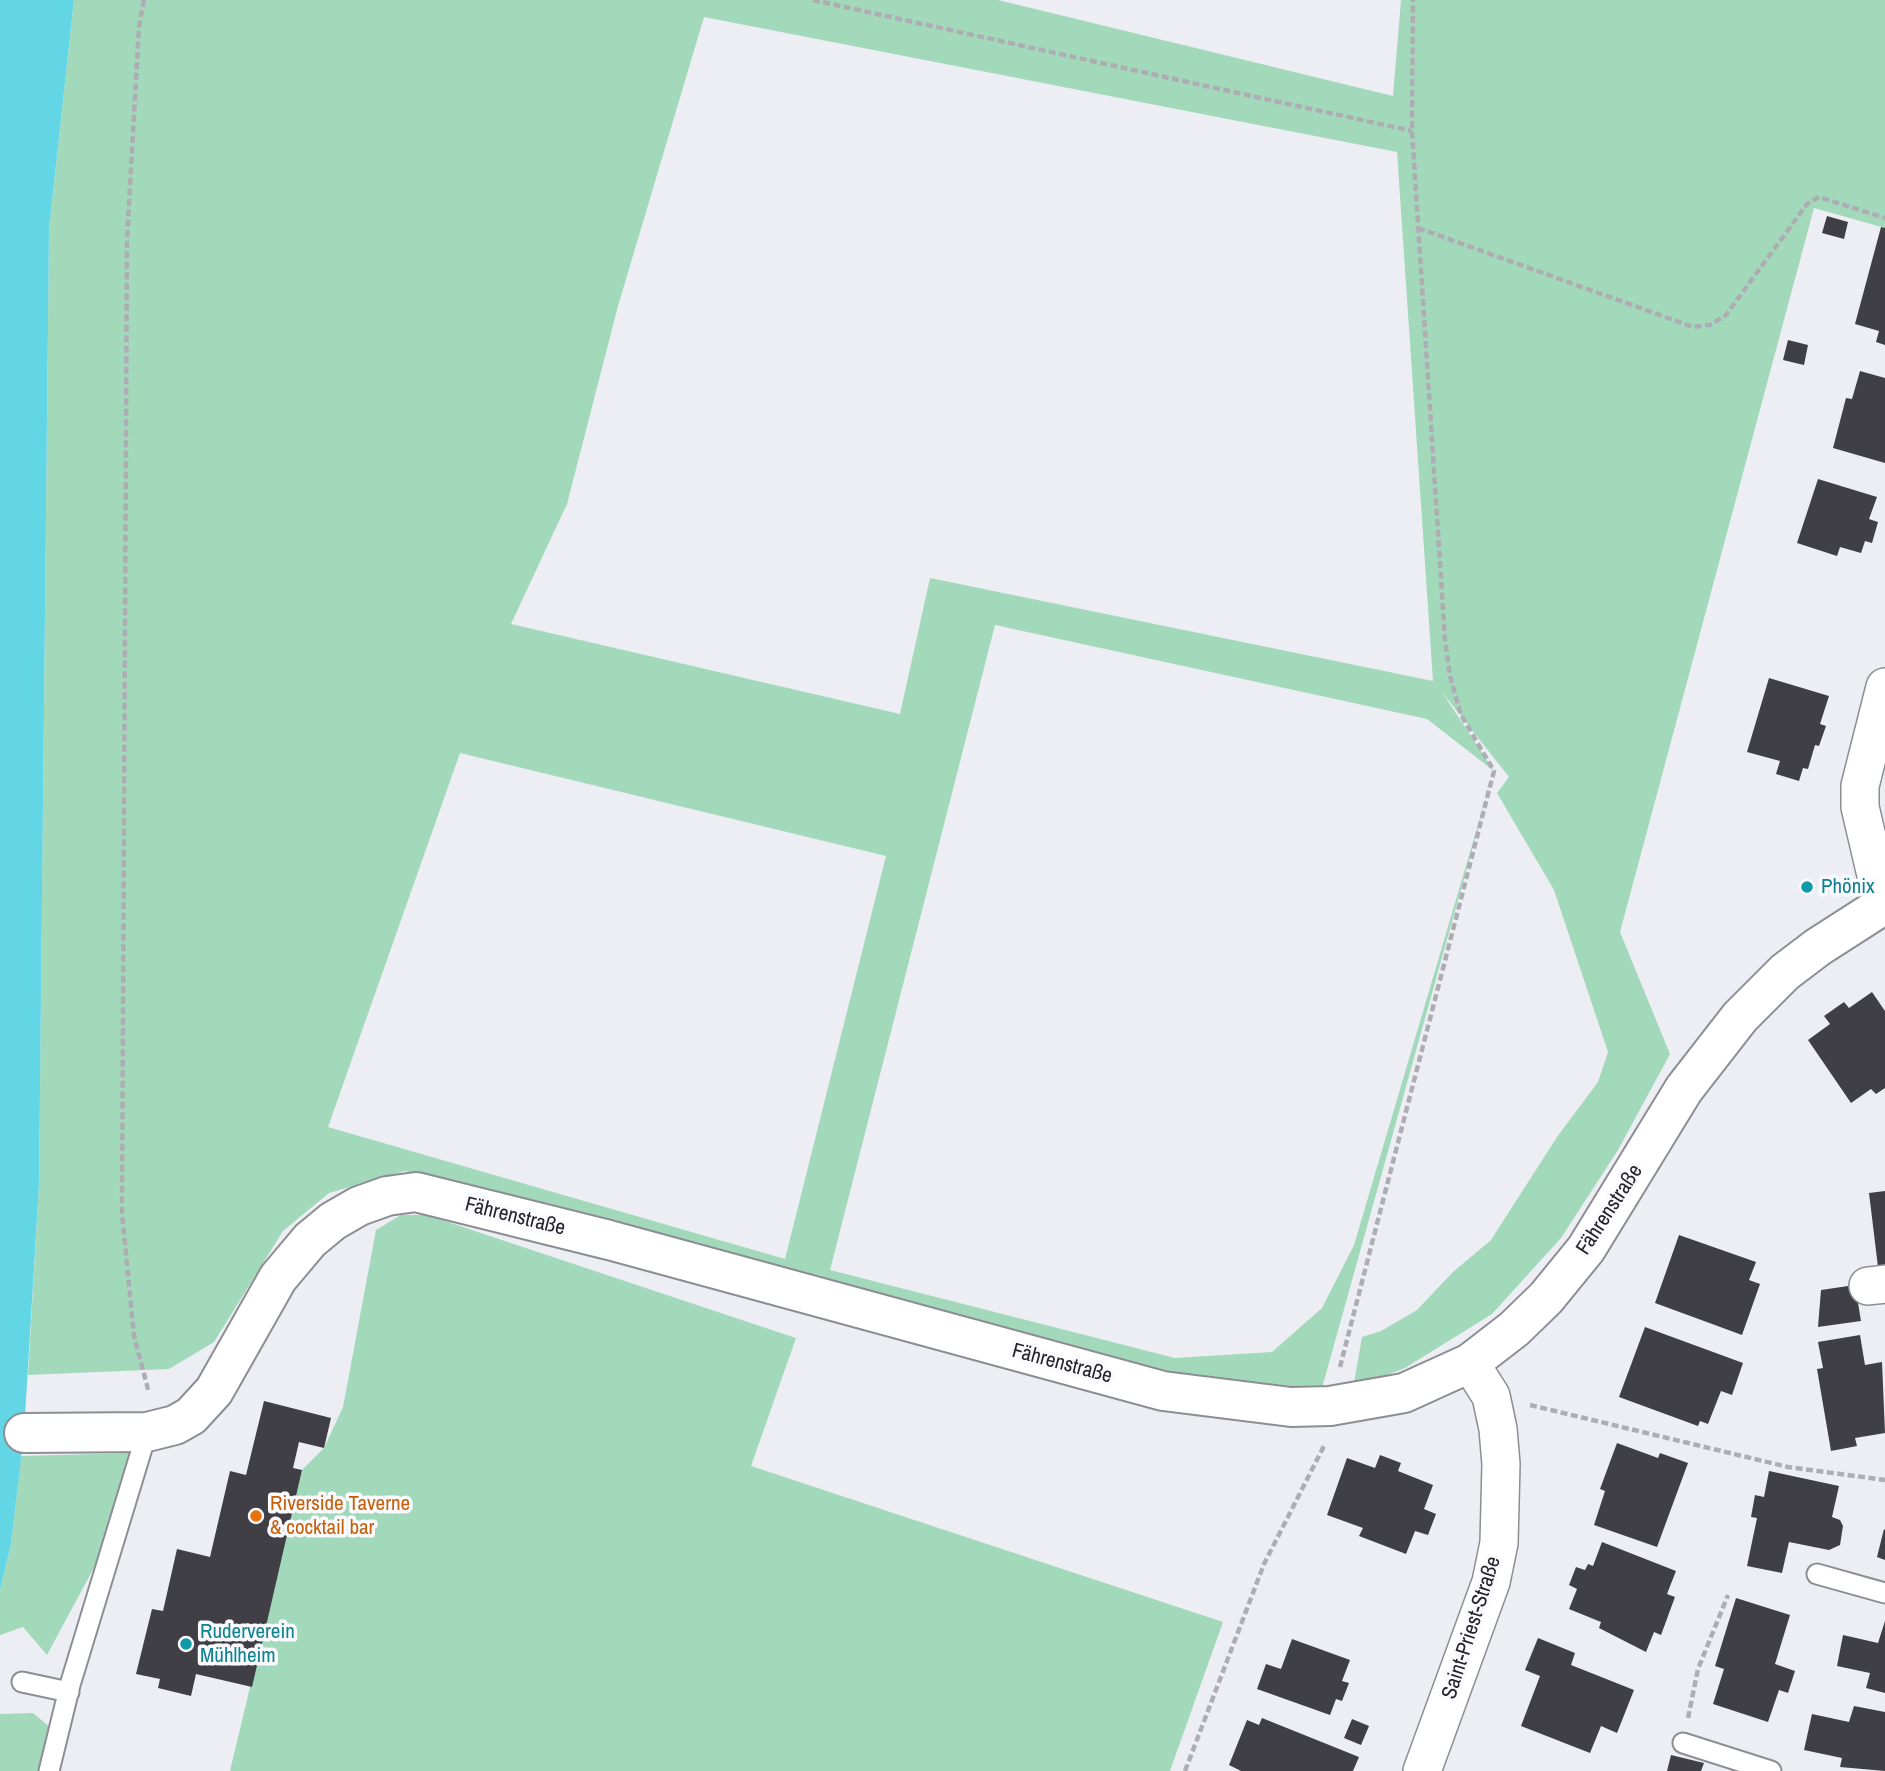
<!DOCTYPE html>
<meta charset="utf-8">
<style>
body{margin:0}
canvas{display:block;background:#ededf4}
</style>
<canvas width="1885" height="1771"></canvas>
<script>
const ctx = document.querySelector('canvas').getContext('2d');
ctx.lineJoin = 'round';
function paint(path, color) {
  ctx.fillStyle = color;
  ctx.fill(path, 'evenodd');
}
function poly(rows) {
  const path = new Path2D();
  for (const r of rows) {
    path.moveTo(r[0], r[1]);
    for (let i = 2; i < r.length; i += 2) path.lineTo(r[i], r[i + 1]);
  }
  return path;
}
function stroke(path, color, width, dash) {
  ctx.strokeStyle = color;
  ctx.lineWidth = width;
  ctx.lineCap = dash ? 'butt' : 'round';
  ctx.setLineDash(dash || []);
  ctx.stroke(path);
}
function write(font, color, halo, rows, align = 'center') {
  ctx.font = font + ' "Archivo Narrow",sans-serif';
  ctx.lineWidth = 7;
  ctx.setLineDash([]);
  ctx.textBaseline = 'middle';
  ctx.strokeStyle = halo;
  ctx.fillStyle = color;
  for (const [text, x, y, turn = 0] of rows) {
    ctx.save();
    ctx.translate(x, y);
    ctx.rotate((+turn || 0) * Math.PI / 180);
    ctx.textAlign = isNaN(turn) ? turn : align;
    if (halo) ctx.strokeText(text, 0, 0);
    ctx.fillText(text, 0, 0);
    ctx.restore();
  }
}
paint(poly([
 [74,0,998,0,1393,96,1401,0,1885,0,1885,228,1814,208,1620,932,1670,1054,1618,1150,1561,1238,1492,1314,1405,1368,1353,1388,1362,1337,1381,1331,1417,1310,1453,1272,1491,1240,1557,1137,1598,1082,1608,1052,1554,890,1497,793,1509,777,1442,692,1494,771,1322,1388,1194,1380,405,1171,329,1193,283,1231,214,1342,169,1369,28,1375,39,1185,49,229],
 [704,17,1397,152,1433,681,930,578,900,714,511,624,567,504,618,306],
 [995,625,1427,719,1494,771,1354,1245,1322,1308,1272,1352,1175,1358,830,1270],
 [460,753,886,856,785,1259,328,1127],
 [401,1215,427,1215,796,1338,751,1466,1223,1622,1170,1771,230,1771,302,1470,324,1448,343,1407,376,1230],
 [131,1453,97,1562,47,1655,23,1627,0,1635,0,1590,11,1544,21,1456],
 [33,1713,51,1728,41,1771,0,1771,0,1714]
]), '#a3d9bb');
paint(poly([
 [0,0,74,0,49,229,39,1185,24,1433,11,1544,0,1590]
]), '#63d6e6');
paint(poly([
 [1827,216,1848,222,1844,239,1822,233],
 [1881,227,1885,228,1885,345,1876,342,1879,331,1855,324],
 [1788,340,1808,345,1804,365,1783,360],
 [1860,371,1885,378,1885,463,1833,448,1846,398,1852,399],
 [1818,479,1877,497,1869,519,1878,522,1872,543,1865,541,1861,553,1840,547,1837,556,1797,543],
 [1769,678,1829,696,1820,724,1826,726,1819,746,1815,745,1808,769,1803,768,1799,781,1776,774,1780,761,1747,752],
 [1872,992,1885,1011,1885,1088,1876,1094,1871,1089,1851,1103,1808,1040,1830,1024,1824,1016,1844,1002,1849,1008],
 [1885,1191,1885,1266,1878,1267,1869,1193],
 [1679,1235,1756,1262,1749,1280,1760,1284,1742,1335,1655,1303],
 [1855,1285,1861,1321,1818,1327,1821,1290],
 [1645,1327,1743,1363,1732,1395,1721,1391,1708,1424,1700,1421,1698,1426,1619,1397],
 [1860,1335,1865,1365,1882,1362,1885,1433,1855,1438,1857,1446,1831,1451,1817,1369,1823,1368,1818,1342],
 [264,1401,331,1418,324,1448,299,1442,293,1468,302,1470,252,1687,196,1674,191,1696,158,1688,160,1679,136,1674,152,1609,163,1611,177,1549,210,1557,230,1471,246,1475],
 [1617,1443,1658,1458,1660,1453,1688,1463,1657,1547,1594,1525,1605,1491,1600,1489],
 [1380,1455,1401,1463,1398,1471,1433,1485,1424,1509,1436,1514,1428,1535,1415,1531,1406,1554,1359,1536,1363,1528,1327,1515,1347,1458,1375,1468],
 [1769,1471,1839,1486,1832,1517,1840,1520,1843,1526,1840,1545,1829,1550,1789,1542,1782,1573,1747,1566,1757,1518,1751,1517,1755,1495,1764,1497],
 [1884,1529,1885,1530,1885,1560,1877,1557],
 [1602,1542,1676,1571,1667,1594,1675,1597,1661,1635,1654,1632,1646,1652,1599,1628,1601,1622,1569,1609,1577,1589,1569,1585,1576,1567,1585,1570,1588,1564,1593,1566],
 [1736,1598,1790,1615,1775,1664,1795,1671,1788,1693,1779,1690,1768,1722,1713,1704,1724,1669,1715,1666],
 [1885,1621,1885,1693,1866,1688,1870,1673,1837,1666,1843,1635,1878,1643],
 [1538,1638,1575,1653,1571,1665,1634,1690,1617,1733,1601,1726,1590,1753,1521,1726,1540,1676,1525,1670],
 [1292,1639,1350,1660,1342,1681,1349,1683,1342,1701,1336,1699,1330,1715,1257,1689,1266,1664,1281,1669],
 [1854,1706,1885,1712,1885,1771,1840,1767,1842,1758,1804,1750,1812,1714,1849,1722],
 [1262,1718,1359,1757,1353,1771,1241,1771,1229,1765,1247,1720,1259,1725],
 [1352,1719,1369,1726,1361,1745,1344,1738],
 [1671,1755,1704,1763,1701,1771,1667,1771]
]), '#3f3f45');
const service = poly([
 [1817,1574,1885,1593],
 [22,1682,69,1692],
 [1683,1743,1771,1771],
 [49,1771,70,1685,147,1432]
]);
const minor = poly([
 [1883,905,1860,807,1860,786,1885,687],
 [1868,1286,1885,1284],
 [1422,1771,1491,1582,1499,1543,1501,1464,1498,1429,1491,1396,1470,1363]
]);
const tertiary = poly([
 [24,1433,147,1432,175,1425,191,1416,214,1391,278,1278,310,1240,333,1221,359,1206,387,1196,416,1192,609,1240,1163,1391,1291,1407,1330,1406,1404,1393,1470,1363,1514,1329,1546,1298,1586,1249,1684,1089,1740,1017,1785,972,1818,947,1885,904]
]);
stroke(service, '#8d8e94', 23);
stroke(minor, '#8d8e94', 40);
stroke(tertiary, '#8d8e94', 42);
stroke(poly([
 [144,0,139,27,127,240,122,1213,134,1336,149,1393],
 [813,0,1412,131],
 [1418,228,1693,327,1710,325,1726,315,1807,204,1819,197,1885,218],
 [1340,1367,1494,771,1461,715,1450,676,1445,640,1412,131,1413,0],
 [1530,1405,1788,1467,1885,1480],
 [1688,1718,1698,1669,1728,1595],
 [1185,1771,1264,1564,1325,1444]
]), '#adadb3', 4.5, [7, 3.5]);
stroke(service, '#fff', 19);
stroke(minor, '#fff', 37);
stroke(tertiary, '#fff', 38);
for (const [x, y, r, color] of [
 [1807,887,7,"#0f9aa8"],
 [256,1516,7,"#e8710a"],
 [186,1644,7,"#0f9aa8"]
]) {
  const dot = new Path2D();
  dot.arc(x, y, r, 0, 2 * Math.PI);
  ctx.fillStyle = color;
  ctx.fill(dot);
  stroke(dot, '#fafaff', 2.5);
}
write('21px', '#0d838f', '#fafaff', [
 ["Phönix",1821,887],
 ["Ruderverein",200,1632],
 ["Mühlheim",200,1656]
], 'left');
write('21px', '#252528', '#fafaff', [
 ["Fährenstraße",1610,1210,-57],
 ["Fährenstraße",515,1217,14],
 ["Fährenstraße",1062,1364,15],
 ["Saint-Priest-Straße",1472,1628,-72]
]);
write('21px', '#c56008', '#fafaff', [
 ["Riverside Taverne",270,1504],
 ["& cocktail bar",270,1528]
], 'left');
</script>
